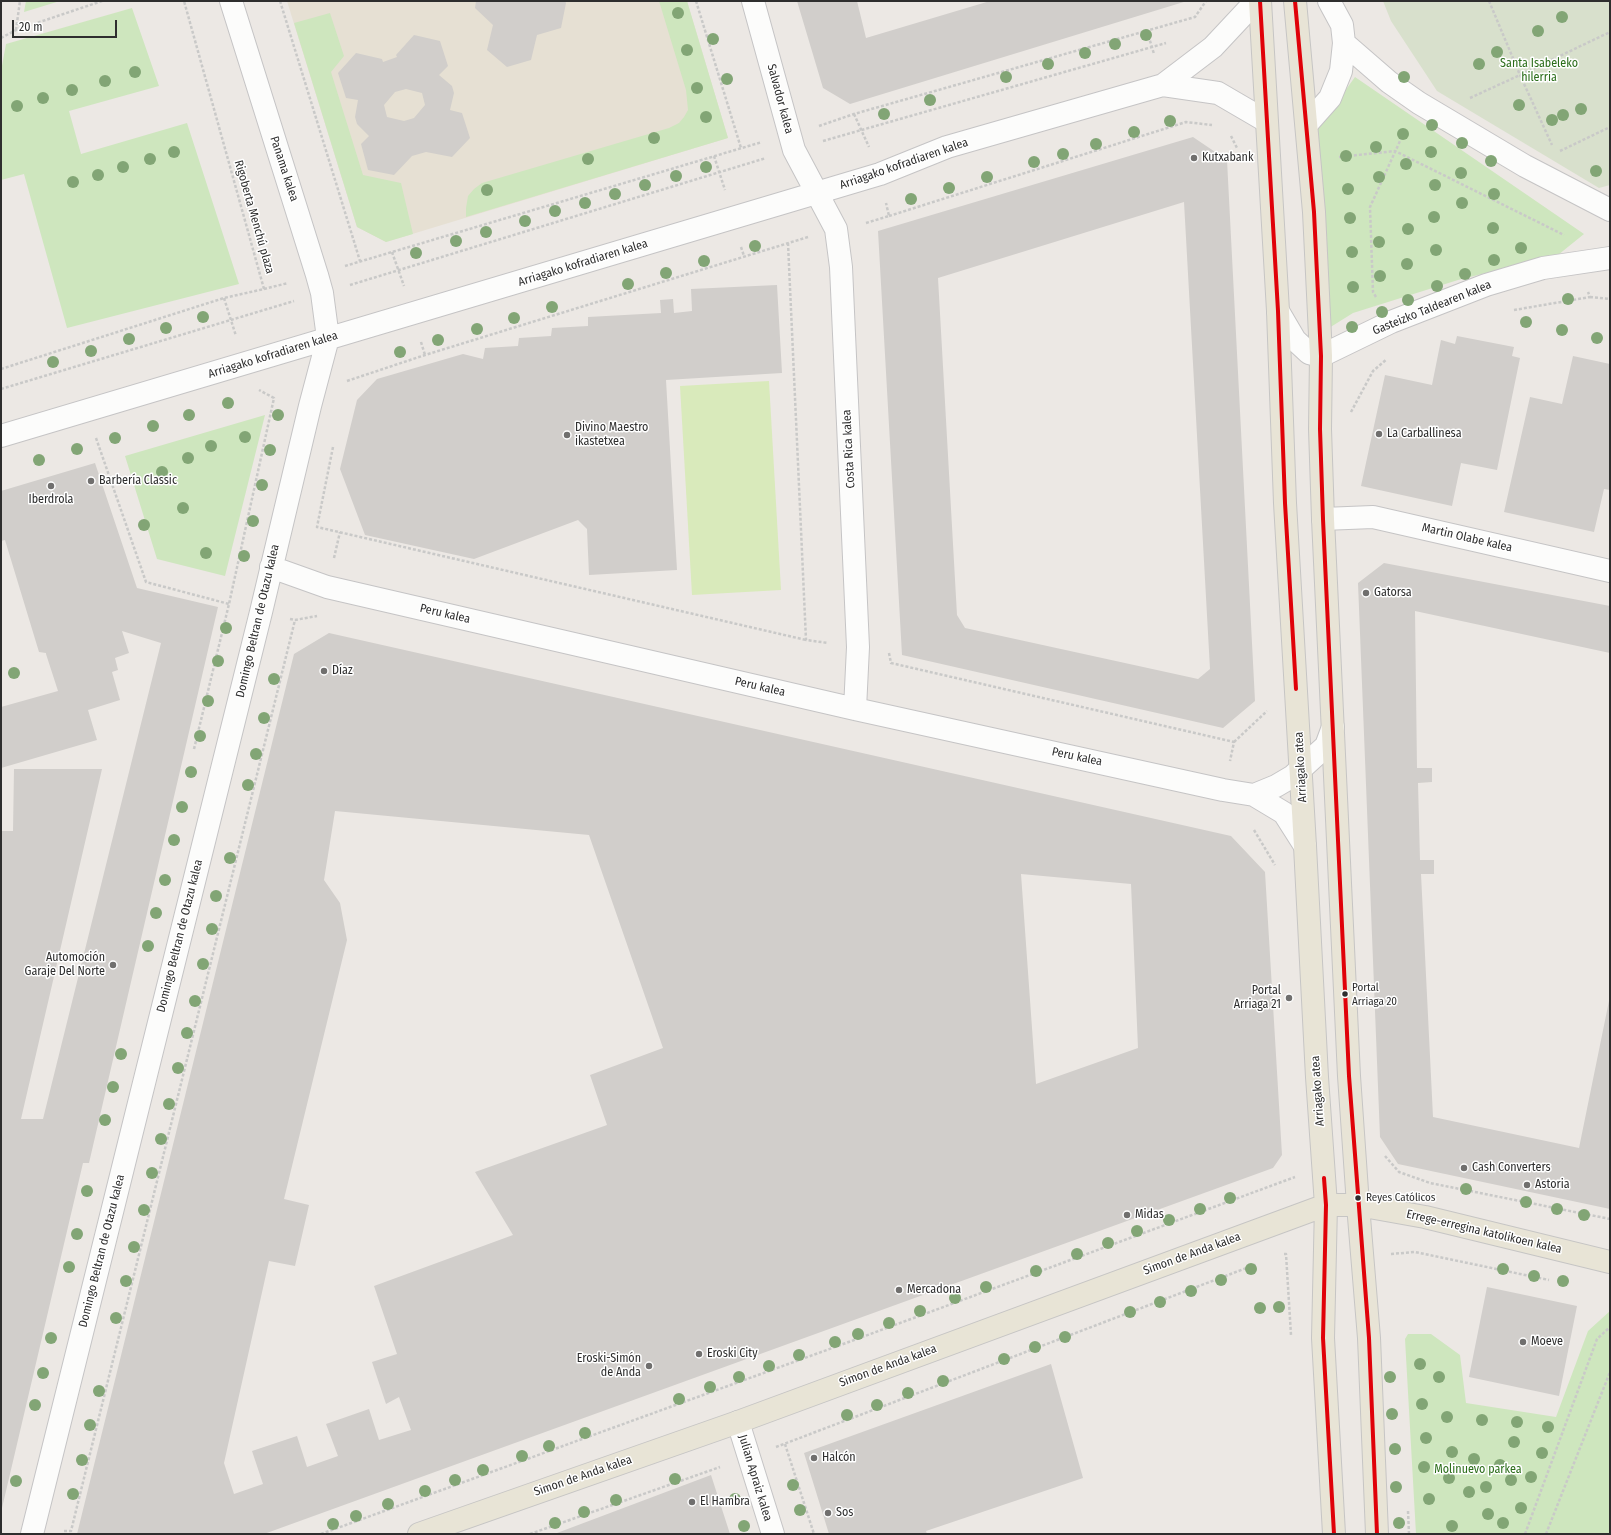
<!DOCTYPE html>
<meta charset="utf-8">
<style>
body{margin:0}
#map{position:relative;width:1611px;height:1535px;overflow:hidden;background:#ece8e4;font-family:"Fira Sans Condensed",sans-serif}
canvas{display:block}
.frame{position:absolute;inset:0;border:2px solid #2e2e2e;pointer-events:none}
.scale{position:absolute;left:12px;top:20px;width:105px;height:18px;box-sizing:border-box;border:2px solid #2e2e2e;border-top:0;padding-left:5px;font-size:12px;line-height:14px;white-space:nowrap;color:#2e2e2e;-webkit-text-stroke:3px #fff;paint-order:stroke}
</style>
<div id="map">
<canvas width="1611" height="1535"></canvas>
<div class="frame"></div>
<div class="scale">20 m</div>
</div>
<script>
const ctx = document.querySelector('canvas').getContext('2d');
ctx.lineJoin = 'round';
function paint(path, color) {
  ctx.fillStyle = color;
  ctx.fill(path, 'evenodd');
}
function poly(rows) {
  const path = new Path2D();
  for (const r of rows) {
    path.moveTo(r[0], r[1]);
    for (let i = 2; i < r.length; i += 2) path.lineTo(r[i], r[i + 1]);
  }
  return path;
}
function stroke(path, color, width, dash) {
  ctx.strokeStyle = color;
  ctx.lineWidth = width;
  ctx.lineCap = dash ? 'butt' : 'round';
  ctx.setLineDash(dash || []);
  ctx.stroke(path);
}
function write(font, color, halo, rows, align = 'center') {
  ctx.font = font + ' "Fira Sans Condensed",sans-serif';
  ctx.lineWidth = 3;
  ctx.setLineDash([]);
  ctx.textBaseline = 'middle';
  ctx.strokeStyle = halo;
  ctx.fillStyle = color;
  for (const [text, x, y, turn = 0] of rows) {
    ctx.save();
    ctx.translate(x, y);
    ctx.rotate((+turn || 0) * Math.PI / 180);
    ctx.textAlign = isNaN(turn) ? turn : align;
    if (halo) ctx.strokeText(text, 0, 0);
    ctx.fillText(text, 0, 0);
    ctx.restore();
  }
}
paint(poly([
 [287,1,687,1,728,138,386,242,357,227]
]), '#e6e0d3');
paint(poly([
 [26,1,60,1,24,12],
 [659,1,687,1,728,138,466,217,466,208,468,196,474,189,482,183,669,128,679,123,684,117,688,110,686,90],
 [132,8,159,86,69,111,81,154,187,123,239,284,67,328,24,174,1,180,1,71,6,44],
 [330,13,344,56,331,72,363,175,401,183,413,234,386,242,357,227,294,23],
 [1355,77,1584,234,1558,255,1458,280,1353,313,1329,328,1316,131],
 [265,415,225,576,157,559,125,456],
 [1610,1311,1610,1534,1416,1534,1405,1339,1408,1334,1431,1334,1460,1355,1466,1403,1556,1417,1588,1331]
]), '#cee6be');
paint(poly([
 [1383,1,1610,1,1610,185,1599,188,1437,91,1391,21]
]), '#d8e0cc');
paint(poly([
 [769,381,781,590,692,595,680,386]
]), '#d9eabb');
paint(poly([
 [476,1,565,1,566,3,561,28,537,35,531,60,507,67,487,50,493,25,475,8],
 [797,1,857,1,866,38,990,1,1187,1,850,104,823,88],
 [414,35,440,41,448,66,439,75,452,86,454,93,450,110,462,113,470,138,452,157,426,152,412,156,394,175,368,170,361,144,369,136,357,124,355,117,358,100,346,98,338,73,356,53,382,59,383,62,397,57,396,55],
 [406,89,422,93,425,105,414,118,404,121,387,117,384,105,395,92],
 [1193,137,1227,160,1255,701,1223,728,902,655,878,231],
 [1184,202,1210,669,1198,679,965,628,957,615,938,278],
 [777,285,782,373,666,380,677,570,589,575,587,529,578,520,474,559,365,535,340,469,357,400,377,379,463,354,483,359,485,348,518,346,519,338,551,336,552,328,588,326,588,317,661,313,660,300,673,299,674,313,692,311,691,289],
 [1457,336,1514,347,1512,356,1520,358,1497,470,1461,463,1452,506,1361,486,1385,375,1432,385,1441,340,1455,344],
 [1573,356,1610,364,1610,490,1604,489,1594,532,1504,512,1530,397,1562,404],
 [95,463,137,588,218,607,89,1163,83,1163,2,1508,1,831,13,831,14,769,102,769,21,1119,43,1119,161,643,122,631,129,653,115,658,118,670,112,672,120,700,88,710,97,740,1,768,1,707,58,691,46,654,46,653,39,652,5,540,1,541,1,491],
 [1384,563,1610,606,1610,653,1415,611,1417,768,1432,768,1432,782,1418,783,1420,860,1434,860,1434,874,1421,874,1433,1117,1579,1148,1610,996,1610,1209,1398,1164,1380,1137,1358,583],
 [329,633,1231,836,1265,872,1282,1155,1273,1168,1251,1176,264,1534,77,1534,294,654],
 [335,811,589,835,663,1048,590,1075,607,1125,475,1172,513,1235,374,1286,397,1354,372,1362,386,1404,399,1397,411,1430,379,1440,369,1409,326,1424,338,1456,307,1467,297,1436,252,1451,263,1484,234,1494,224,1463,269,1261,295,1266,309,1205,284,1199,347,940,340,903,324,880],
 [1021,874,1131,884,1138,1048,1036,1084],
 [1487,1287,1577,1306,1559,1396,1469,1377],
 [1051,1364,1083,1478,926,1531,927,1534,829,1534,804,1453],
 [711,1475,730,1534,553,1534,557,1533]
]), '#d1cecb');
const minor = poly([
 [753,1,794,150,836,229,841,267,858,647,855,709],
 [1344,43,1389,82,1419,103,1525,166,1610,210],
 [1163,85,1218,93,1266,121],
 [1307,124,1330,98,1341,71,1344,43,1342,25,1329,1],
 [1278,311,1295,340,1309,353,1321,356,1391,322,1486,285,1543,268,1610,258],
 [1,436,880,174,947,147,1163,85,1213,47,1256,1],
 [1323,519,1373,517,1610,571],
 [271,567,327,587,855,709,1223,790,1254,795,1284,813,1305,846],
 [1254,795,1276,786,1293,776,1326,746,1333,727],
 [738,1422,773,1534],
 [32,1534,261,612,310,406,328,338,322,293,317,275,231,1]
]);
const major = poly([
 [1260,1,1278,311,1285,503,1305,846,1317,1077,1326,1205,1323,1338,1334,1534],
 [1295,1,1314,212,1321,356,1320,429,1323,519,1349,1076,1358,1205,1369,1338,1377,1534],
 [419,1534,738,1422,1326,1205,1358,1205,1425,1217,1610,1262]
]);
stroke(minor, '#c5c4c5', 24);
stroke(major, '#c6c5c4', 24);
stroke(poly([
 [280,1,360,261],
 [696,1,741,148],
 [1489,1,1520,75,1552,145],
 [16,30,20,1],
 [1147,31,1154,54],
 [1,38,16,30,102,1],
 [1470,98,1520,75,1610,32],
 [854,114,869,147],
 [1172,116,1175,125],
 [819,126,854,114,1195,17,1206,1],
 [1231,136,1237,148],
 [823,141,1166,43],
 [1560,151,1610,127],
 [714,156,725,190],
 [1339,157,1395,151,1564,235],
 [889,216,1186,122,1212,125],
 [866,223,889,216,886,203],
 [788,243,806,640,828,643],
 [741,247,744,256],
 [392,252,404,286],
 [345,266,762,142],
 [350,285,766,158],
 [264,289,288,283],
 [1376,297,1373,292,1370,207,1405,130],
 [1590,297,1610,299],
 [224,298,236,336],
 [1514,310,1590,297,1588,292],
 [421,342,425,355],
 [1,369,224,298,264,289,184,1],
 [347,381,425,355,808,237],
 [1,389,294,301],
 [1351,412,1373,371,1387,359],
 [96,438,146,582,229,604],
 [333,447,317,527,806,640],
 [334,558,340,532],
 [290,619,295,620,317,616],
 [889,653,891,663,1234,742,1230,761],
 [1234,742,1267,711],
 [194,749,229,604,274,398,259,390],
 [1254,830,1275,865],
 [1385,1156,1399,1172,1430,1183,1610,1219],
 [1284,1254,1286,1254,1291,1335],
 [1391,1254,1415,1252,1549,1280],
 [785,1444,814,1534],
 [776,1447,1257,1264],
 [1408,1511,1409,1534],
 [64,1531,71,1531,295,620],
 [321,1534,846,1343,1295,1177],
 [530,1534,720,1467],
 [1525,1534,1597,1339,1610,1327],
 [1546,1534,1610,1372]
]), '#c9c9c8', 2.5, [3, 2]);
stroke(minor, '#fcfcfb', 22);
stroke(major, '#e8e4d6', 22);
stroke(poly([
 [1260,1,1278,311,1285,503,1296,689],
 [1295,1,1314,212,1321,356,1320,429,1323,519,1349,1076,1369,1338,1377,1534],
 [1324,1178,1326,1205,1323,1338,1334,1534]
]), '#e00109', 4);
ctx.fillStyle = '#82a575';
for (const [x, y] of [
 [678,13],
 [1562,17],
 [1538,31],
 [1146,35],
 [713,39],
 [1115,44],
 [687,50],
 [1497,52],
 [1085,53],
 [1048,64],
 [1479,64],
 [135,72],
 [1006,77],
 [1404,77],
 [727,79],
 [105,81],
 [697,88],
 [72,90],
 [43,98],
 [930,100],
 [1519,105],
 [17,106],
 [1581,109],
 [884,114],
 [1563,115],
 [706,117],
 [1552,120],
 [1170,121],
 [1432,125],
 [1134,132],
 [1403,134],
 [654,138],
 [1462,143],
 [1096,144],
 [1376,147],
 [174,152],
 [1431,152],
 [1063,154],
 [1346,156],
 [150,159],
 [588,159],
 [1491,161],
 [1034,162],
 [1406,164],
 [123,167],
 [706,167],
 [1596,171],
 [1461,173],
 [98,175],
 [676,176],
 [987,177],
 [1379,177],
 [73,182],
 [645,185],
 [1435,185],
 [949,188],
 [1348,189],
 [487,190],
 [615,194],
 [1494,194],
 [911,199],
 [585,203],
 [1462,203],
 [555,211],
 [1434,217],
 [1350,218],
 [525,221],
 [1493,228],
 [1408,229],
 [486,232],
 [456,241],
 [1379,242],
 [755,246],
 [1521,248],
 [1436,250],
 [1352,252],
 [416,253],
 [1494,260],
 [704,261],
 [1407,264],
 [666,273],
 [1465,274],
 [1380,276],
 [628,284],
 [1437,286],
 [1353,287],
 [1568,299],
 [1408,300],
 [552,307],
 [1382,312],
 [203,317],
 [514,318],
 [1526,322],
 [1352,327],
 [166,328],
 [477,329],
 [1562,330],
 [1597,338],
 [129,339],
 [438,340],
 [91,351],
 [400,352],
 [53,362],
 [228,403],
 [189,415],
 [278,415],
 [153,426],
 [245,437],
 [115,438],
 [211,446],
 [77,449],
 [270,450],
 [188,458],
 [39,460],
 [162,472],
 [262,485],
 [183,508],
 [253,521],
 [144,525],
 [206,553],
 [244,556],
 [226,628],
 [218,661],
 [14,673],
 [274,679],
 [208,701],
 [264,718],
 [200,736],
 [256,754],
 [191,772],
 [248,785],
 [182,807],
 [174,840],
 [230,858],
 [165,880],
 [216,896],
 [156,913],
 [212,929],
 [148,946],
 [203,964],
 [195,1001],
 [187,1033],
 [121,1054],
 [178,1068],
 [113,1087],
 [169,1104],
 [105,1120],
 [161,1139],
 [152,1173],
 [1466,1189],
 [87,1191],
 [1230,1198],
 [1526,1202],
 [1200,1209],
 [1557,1209],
 [144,1210],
 [1584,1215],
 [1169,1220],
 [1137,1231],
 [77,1234],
 [1108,1243],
 [134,1247],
 [1077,1254],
 [69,1267],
 [1251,1269],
 [1503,1269],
 [1036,1271],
 [1534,1276],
 [1221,1280],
 [126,1281],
 [1563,1281],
 [986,1287],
 [1191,1291],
 [955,1298],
 [1160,1302],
 [1279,1307],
 [1260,1308],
 [920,1311],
 [1130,1312],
 [116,1318],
 [889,1323],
 [858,1334],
 [1065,1337],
 [51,1338],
 [835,1342],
 [1035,1347],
 [799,1355],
 [1004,1359],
 [1420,1364],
 [769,1366],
 [43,1373],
 [739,1377],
 [1390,1377],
 [1439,1377],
 [943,1381],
 [710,1387],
 [99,1391],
 [908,1393],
 [679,1399],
 [1422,1404],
 [35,1405],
 [877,1405],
 [1392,1414],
 [847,1415],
 [1447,1417],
 [1482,1420],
 [1517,1422],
 [90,1425],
 [1548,1427],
 [585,1433],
 [1426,1438],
 [1514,1442],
 [549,1446],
 [1395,1449],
 [1452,1452],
 [1542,1453],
 [522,1456],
 [1474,1459],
 [82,1460],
 [1500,1465],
 [1424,1467],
 [483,1470],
 [1531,1477],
 [1449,1478],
 [675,1479],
 [455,1480],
 [1511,1480],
 [16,1481],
 [793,1485],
 [1396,1487],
 [1486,1487],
 [425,1491],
 [1469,1492],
 [73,1494],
 [735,1499],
 [1429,1499],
 [616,1500],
 [388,1504],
 [1521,1508],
 [800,1510],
 [584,1512],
 [1488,1514],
 [356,1516],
 [555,1523],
 [1399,1523],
 [1503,1523],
 [333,1524],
 [744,1526],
 [1452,1526]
]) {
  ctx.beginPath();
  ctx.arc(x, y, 6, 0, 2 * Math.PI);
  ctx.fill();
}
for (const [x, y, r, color] of [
 [1194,158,4,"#706f6e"],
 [1379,434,4,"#706f6e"],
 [567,435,4,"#706f6e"],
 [91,481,4,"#706f6e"],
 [51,486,4,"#706f6e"],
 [1366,593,4,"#706f6e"],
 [324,671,4,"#706f6e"],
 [113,965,4,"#706f6e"],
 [1345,994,3.5,"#2e2e2e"],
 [1289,998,4,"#706f6e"],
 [1464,1168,4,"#706f6e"],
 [1527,1185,4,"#706f6e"],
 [1358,1198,3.5,"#2e2e2e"],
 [1127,1215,4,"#706f6e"],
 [899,1290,4,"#706f6e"],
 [1523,1342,4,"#706f6e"],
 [699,1354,4,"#706f6e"],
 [649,1366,4,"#706f6e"],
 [814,1458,4,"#706f6e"],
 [692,1502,4,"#706f6e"],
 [828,1513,4,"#706f6e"]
]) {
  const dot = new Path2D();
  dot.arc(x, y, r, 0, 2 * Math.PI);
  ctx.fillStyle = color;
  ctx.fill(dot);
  stroke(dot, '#fff', 1.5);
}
write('11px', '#2e2e2e', '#fff', [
 ["Portal",1352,988],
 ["Arriaga 20",1352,1002],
 ["Reyes Católicos",1366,1198]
], 'left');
write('12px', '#2c6e1b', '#fff', [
 ["Santa Isabeleko",1539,64],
 ["hilerria",1539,78],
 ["Molinuevo parkea",1478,1470]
]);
write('12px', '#2e2e2e', '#fff', [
 ["Salvador kalea",780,99,75],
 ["Arriagako kofradiaren kalea",904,164,-19],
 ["Panama kalea",284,169,72],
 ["Rigoberta Menchú plaza",254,217,74],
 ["Arriagako kofradiaren kalea",583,263,-17],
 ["Gasteizko Taldearen kalea",1432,308,-22],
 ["Arriagako kofradiaren kalea",273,355,-17],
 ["Costa Rica kalea",849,449,-93],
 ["Martin Olabe kalea",1467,538,13],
 ["Peru kalea",445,614,13],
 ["Domingo Beltran de Otazu kalea",258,621,-77],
 ["Peru kalea",760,687,13],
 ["Peru kalea",1077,757,12],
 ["Arriagako atea",1301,767,-93],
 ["Domingo Beltran de Otazu kalea",180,936,-76],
 ["Arriagako atea",1318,1091,-94],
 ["Errege-erregina katolikoen kalea",1484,1232,13],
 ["Domingo Beltran de Otazu kalea",102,1251,-76],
 ["Simon de Anda kalea",1192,1254,-20],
 ["Simon de Anda kalea",888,1366,-20],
 ["Simon de Anda kalea",583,1476,-19],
 ["Julian Apraiz kalea",755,1478,73]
]);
write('12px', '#2e2e2e', '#fff', [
 ["Kutxabank",1202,158],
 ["Divino Maestro",575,428],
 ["ikastetxea",575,442],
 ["La Carballinesa",1387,434],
 ["Barbería Classic",99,481],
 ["Iberdrola",51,500,"center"],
 ["Gatorsa",1374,593],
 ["Díaz",332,671],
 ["Automoción",105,958,"right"],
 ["Garaje Del Norte",105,972,"right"],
 ["Portal",1281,991,"right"],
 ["Arriaga 21",1281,1005,"right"],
 ["Cash Converters",1472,1168],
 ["Astoria",1535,1185],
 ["Midas",1135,1215],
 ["Mercadona",907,1290],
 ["Moeve",1531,1342],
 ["Eroski City",707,1354],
 ["Eroski-Simón",641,1359,"right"],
 ["de Anda",641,1373,"right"],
 ["Halcón",822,1458],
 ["El Hambra",700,1502],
 ["Sos",836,1513]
], 'left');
</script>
